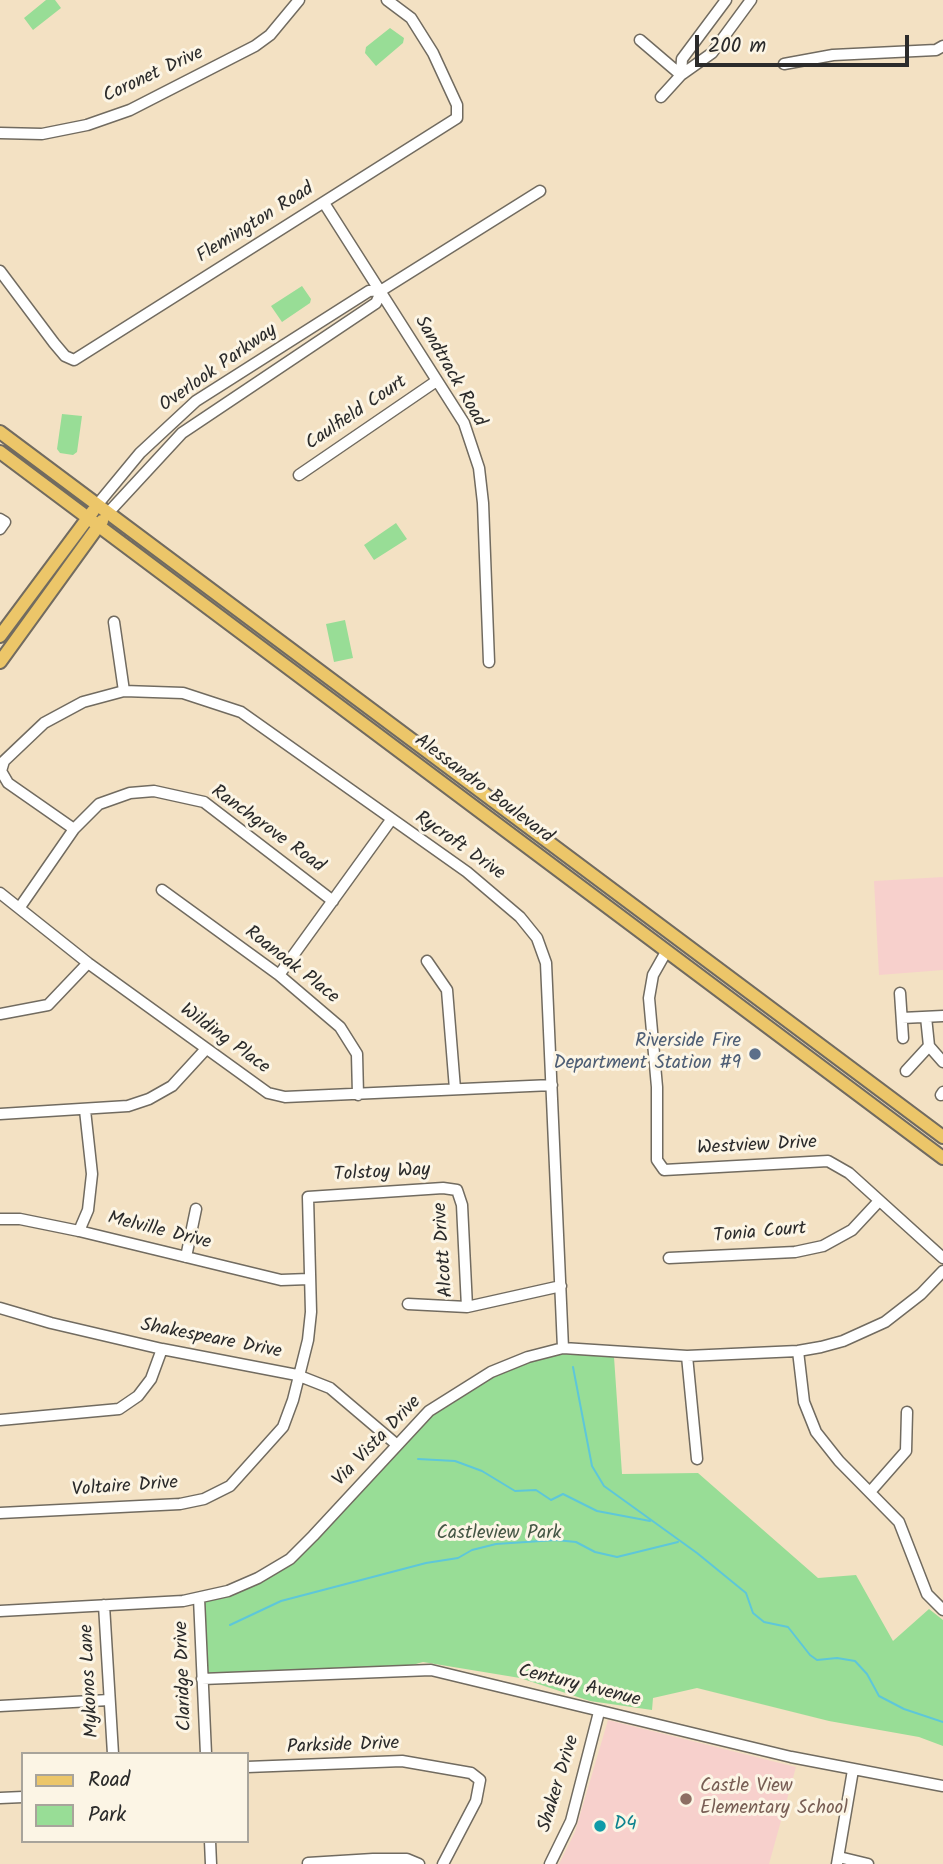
<!DOCTYPE html>
<style>
body{margin:0}
#map{position:relative;width:943px;height:1864px;overflow:hidden;background:#f3e1c3;font-family:Kalam,sans-serif}
canvas{display:block}
.legend{position:absolute;left:21px;top:1752px;width:228px;height:91px;box-sizing:border-box;background:#fcf5e5;border:2px solid #a8a49b;margin:0;padding:9px 12px;list-style:none;font-size:21px;color:#2b2b2b}
.legend li{display:flex;align-items:center;gap:14px;height:35px}
.legend b{width:35px;border:2px solid #a8a49b}
.scale{position:absolute;left:695px;top:35px;width:214px;height:32px;box-sizing:border-box;border:4px solid #2b2b2b;border-top:0;padding-left:9px;font-size:21px;line-height:24px;white-space:nowrap;color:#2b2b2b;-webkit-text-stroke:5px #fcf5e5;paint-order:stroke}
</style>
<div id="map">
<canvas width="943" height="1864"></canvas>
<ul class="legend">
<li><b style="height:9px;background:#ecc669"></b>Road</li>
<li><b style="height:19px;background:#98dd96"></b>Park</li>
</ul>
<div class="scale">200 m</div>
</div>
<script>
const ctx = document.querySelector('canvas').getContext('2d');
ctx.lineJoin = 'round';
function paint(path, color) {
  ctx.fillStyle = color;
  ctx.fill(path, 'evenodd');
}
function poly(rows) {
  const path = new Path2D();
  for (const r of rows) {
    path.moveTo(r[0], r[1]);
    for (let i = 2; i < r.length; i += 2) path.lineTo(r[i], r[i + 1]);
  }
  return path;
}
function stroke(path, color, width, dash) {
  ctx.strokeStyle = color;
  ctx.lineWidth = width;
  ctx.lineCap = dash ? 'butt' : 'round';
  ctx.setLineDash(dash || []);
  ctx.stroke(path);
}
function write(font, color, halo, rows, align = 'center') {
  ctx.font = font + ' Kalam,sans-serif';
  ctx.lineWidth = 6;
  ctx.setLineDash([]);
  ctx.textBaseline = 'middle';
  ctx.strokeStyle = halo;
  ctx.fillStyle = color;
  for (const [text, x, y, turn = 0] of rows) {
    ctx.save();
    ctx.translate(x, y);
    ctx.rotate((+turn || 0) * Math.PI / 180);
    ctx.textAlign = isNaN(turn) ? turn : align;
    if (halo) ctx.strokeText(text, 0, 0);
    ctx.fillText(text, 0, 0);
    ctx.restore();
  }
}
paint(poly([
 [943,877,943,970,879,975,874,881],
 [608,1720,796,1767,769,1864,559,1864,575,1832]
]), '#f7d0cc');
paint(poly([
 [46,0,55,0,61,8,33,30,24,18],
 [390,28,404,38,403,43,376,66,365,53,366,47],
 [302,286,311,299,310,303,282,322,271,306],
 [62,414,82,416,77,452,73,455,60,453,57,449],
 [396,523,407,539,374,560,364,545],
 [345,620,353,658,334,662,326,624],
 [562,1352,614,1357,622,1474,698,1473,818,1578,856,1575,893,1641,929,1609,943,1620,943,1746,919,1737,829,1721,697,1688,653,1698,652,1710,590,1701,520,1678,423,1662,391,1671,199,1681,199,1599,278,1567,418,1422,489,1372]
]), '#98dd96');
stroke(poly([
 [573,1367,592,1466,604,1486,697,1553,746,1593,753,1613,764,1622,788,1627,810,1655,817,1660,837,1658,855,1661,867,1674,879,1696,904,1709,943,1722],
 [418,1459,455,1461,482,1471,515,1491,536,1490,551,1500,563,1494,597,1511,650,1521],
 [230,1625,281,1601,426,1563,458,1558,472,1550,496,1544,556,1540,576,1542,595,1552,617,1557,678,1542]
]), '#5ec7d9', 2);
const minor = poly([
 [640,40,681,75],
 [784,64,833,55,936,50,943,46],
 [681,75,682,59,726,0],
 [661,97,681,75,712,53,751,0],
 [0,133,42,134,87,125,130,110,255,46,270,35,299,0],
 [324,203,464,423,479,468,483,503,489,662],
 [0,271,54,343,65,356,74,360,457,118,457,105,433,53,411,18,387,0],
 [299,475,435,382],
 [97,505,140,453,196,401,369,291,382,290,540,191],
 [108,513,182,433,376,303,382,290],
 [0,519,5,522,0,529],
 [114,622,124,691],
 [74,829,8,783,1,771,4,761,44,723,83,702,124,691,183,693,241,712,467,872,520,917,537,938,546,963,563,1348],
 [162,890,279,975,340,1027,357,1054,358,1095],
 [0,893,88,963,268,1093,285,1097,552,1085],
 [20,907,74,829,99,804,130,793,154,791,204,802,333,901],
 [666,952,653,975,649,998,657,1087,657,1160,664,1170,828,1161,849,1173,943,1258],
 [427,961,447,990,455,1089],
 [279,975,391,820],
 [900,993,903,1038],
 [0,1014,48,1005,88,963],
 [926,1017,929,1046,943,1062],
 [902,1018,943,1016],
 [906,1071,929,1046],
 [941,1095,943,1092],
 [0,1114,128,1106,149,1099,172,1086,206,1049],
 [0,1219,20,1219,79,1231,281,1280,309,1279],
 [79,1231,88,1210,92,1174,85,1110],
 [186,1257,196,1209],
 [669,1258,795,1252,823,1246,852,1230,879,1201],
 [408,1304,467,1307,561,1286],
 [0,1308,51,1323,162,1349,297,1375,330,1388,396,1444],
 [798,1351,804,1402,816,1432,839,1461,899,1522,927,1594,943,1610],
 [687,1356,697,1459],
 [0,1420,119,1409,138,1396,151,1379,162,1349],
 [870,1492,906,1451,907,1412],
 [0,1513,180,1504,204,1499,230,1486,283,1427,293,1400,308,1340,311,1312,308,1197,443,1188,457,1190,462,1205,467,1307],
 [199,1598,206,1754],
 [104,1605,113,1754],
 [0,1611,183,1601,228,1591,258,1578,290,1559,313,1536,429,1411,491,1372,528,1357,563,1348,687,1356,798,1351,821,1347,843,1341,885,1322,921,1294,943,1271],
 [202,1679,431,1670,791,1757,943,1786],
 [0,1706,109,1700],
 [247,1767,402,1761,471,1773,480,1780,476,1801,443,1864],
 [0,1798,23,1797],
 [210,1841,211,1864],
 [839,1857,868,1864],
 [308,1863,373,1859,407,1859,419,1864],
 [550,1864,571,1821,599,1712],
 [837,1864,853,1770]
]);
const major = poly([
 [0,432,943,1137],
 [0,452,943,1158],
 [0,636,93,511],
 [0,662,102,521]
]);
stroke(minor, '#716b60', 13);
stroke(major, '#716b60', 16);
stroke(minor, '#fff', 10);
stroke(major, '#ecc669', 12);
for (const [x, y, r, color] of [
 [755,1054,7,"#5c6f8a"],
 [686,1799,7,"#8d6e63"],
 [600,1826,7,"#0f9aa8"]
]) {
  const dot = new Path2D();
  dot.arc(x, y, r, 0, 2 * Math.PI);
  ctx.fillStyle = color;
  ctx.fill(dot);
  stroke(dot, '#fcf5e5', 2.5);
}
write('19px', '#2b2b2b', '#fcf5e5', [
 ["Coronet Drive",154,76,-25],
 ["Flemington Road",256,224,-32],
 ["Overlook Parkway",219,369,-35],
 ["Sandtrack Road",449,372,60],
 ["Caulfield Court",357,414,-34],
 ["Alessandro Boulevard",483,790,37],
 ["Ranchgrove Road",267,830,36],
 ["Rycroft Drive",459,847,35],
 ["Roanoak Place",291,966,38],
 ["Wilding Place",224,1040,36],
 ["Westview Drive",757,1147,-3],
 ["Tolstoy Way",382,1174,-3],
 ["Melville Drive",159,1232,14],
 ["Tonia Court",760,1234,-5],
 ["Alcott Drive",445,1250,-94],
 ["Shakespeare Drive",211,1340,11],
 ["Via Vista Drive",378,1442,-46],
 ["Voltaire Drive",125,1488,-4],
 ["Claridge Drive",185,1676,-92],
 ["Mykonos Lane",91,1681,-93],
 ["Century Avenue",579,1687,14],
 ["Parkside Drive",343,1747,-2],
 ["Shaker Drive",560,1784,-73]
]);
write('19px', '#4e5e75', '#fcf5e5', [
 ["Riverside Fire",741,1043],
 ["Department Station #9",741,1065]
], 'right');
write('19px', '#465846', '#fcf5e5', [
 ["Castleview Park",499,1535]
]);
write('19px', '#785e54', '#fcf5e5', [
 ["Castle View",700,1788],
 ["Elementary School",700,1810]
], 'left');
write('19px', '#0d838f', '#fcf5e5', [
 ["D4",614,1826]
], 'left');
</script>
